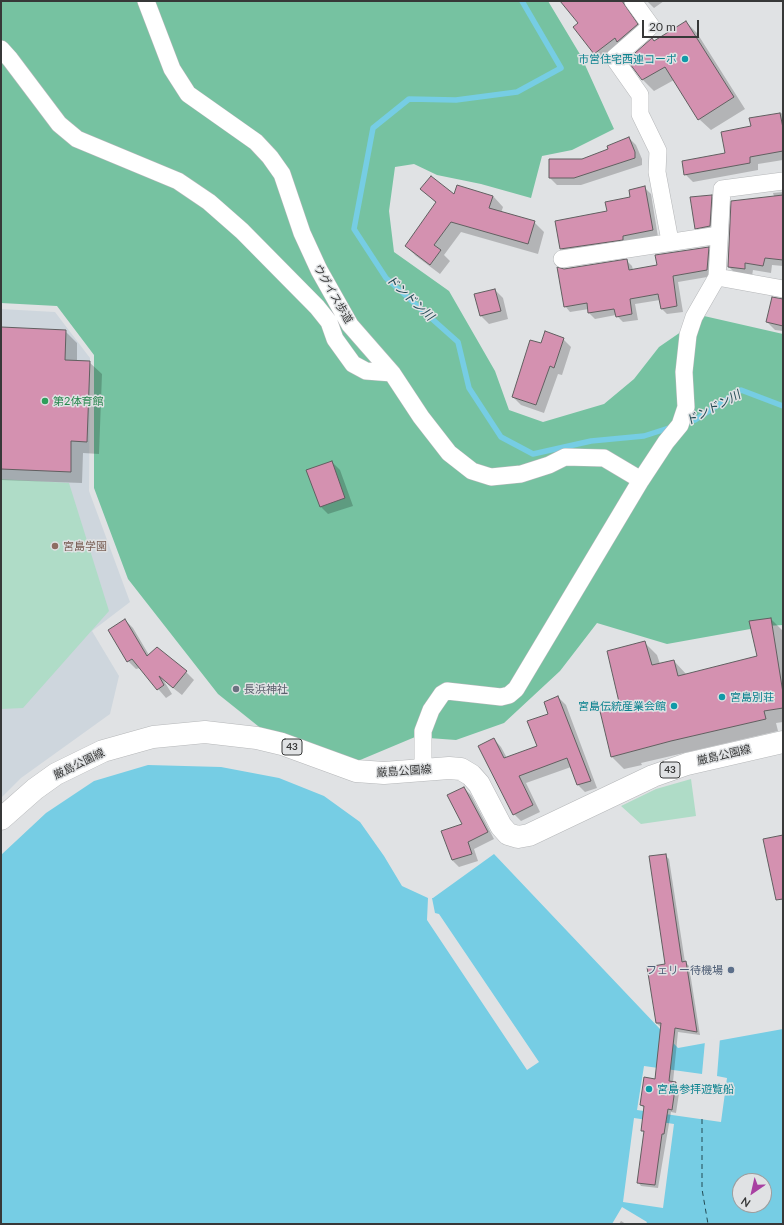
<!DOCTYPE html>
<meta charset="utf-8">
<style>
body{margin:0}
#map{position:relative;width:784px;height:1225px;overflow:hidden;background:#e0e2e4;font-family:Lato,sans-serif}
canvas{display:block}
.frame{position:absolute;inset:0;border:2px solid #373838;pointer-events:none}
.north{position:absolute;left:732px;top:1173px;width:40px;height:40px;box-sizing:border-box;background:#e0e2e4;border:1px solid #9c9e9f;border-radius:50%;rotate:214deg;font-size:11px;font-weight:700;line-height:16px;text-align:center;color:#373838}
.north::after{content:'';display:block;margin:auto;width:14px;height:18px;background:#a840a2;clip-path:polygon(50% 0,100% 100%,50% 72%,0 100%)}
.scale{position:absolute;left:642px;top:20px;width:57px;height:18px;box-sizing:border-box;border:2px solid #373838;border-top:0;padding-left:5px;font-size:12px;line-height:14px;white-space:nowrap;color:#373838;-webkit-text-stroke:3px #e0e2e4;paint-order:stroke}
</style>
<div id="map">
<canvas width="784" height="1225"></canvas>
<div class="frame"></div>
<div class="north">N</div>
<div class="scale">20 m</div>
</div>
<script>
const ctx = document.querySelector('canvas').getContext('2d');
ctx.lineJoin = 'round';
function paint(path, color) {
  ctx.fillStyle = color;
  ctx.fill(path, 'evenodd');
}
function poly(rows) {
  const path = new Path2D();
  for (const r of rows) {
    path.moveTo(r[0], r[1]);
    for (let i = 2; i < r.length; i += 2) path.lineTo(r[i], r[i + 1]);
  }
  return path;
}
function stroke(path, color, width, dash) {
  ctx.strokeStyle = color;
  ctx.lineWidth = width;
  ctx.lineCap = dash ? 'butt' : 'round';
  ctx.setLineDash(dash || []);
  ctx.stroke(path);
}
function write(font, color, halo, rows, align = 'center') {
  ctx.font = font + ' Lato,"Noto Sans JP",sans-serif';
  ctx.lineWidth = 3;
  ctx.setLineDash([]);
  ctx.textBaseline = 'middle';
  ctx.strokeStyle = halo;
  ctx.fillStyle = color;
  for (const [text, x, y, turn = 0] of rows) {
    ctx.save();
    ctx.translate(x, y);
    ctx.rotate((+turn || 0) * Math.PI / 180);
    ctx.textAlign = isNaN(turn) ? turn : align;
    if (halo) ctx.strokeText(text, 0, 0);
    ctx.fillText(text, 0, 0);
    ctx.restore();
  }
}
paint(poly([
 [1,309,55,312,90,358,89,491,130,602,92,631,119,676,110,714,21,778,1,798]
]), '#ced6dd');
paint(poly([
 [1,479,69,483,109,611,23,708,1,709],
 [691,779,696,816,641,824,621,806,656,789]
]), '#afdcc7');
paint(poly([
 [1,1,548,1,581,56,614,129,572,150,542,156,531,198,481,184,437,175,414,164,395,167,389,211,394,252,449,291,495,371,509,410,543,422,604,404,634,379,659,347,704,316,783,334,783,625,767,626,667,644,597,623,560,671,504,723,456,740,415,737,353,763,273,738,218,694,128,579,94,488,94,355,57,306,1,303]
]), '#76c2a1');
paint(poly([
 [148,765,221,767,279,778,324,796,360,822,384,856,402,886,428,898,433,898,494,854,678,1048,783,1029,783,1224,1,1224,1,855,46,813,94,781],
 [740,1181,764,1181,764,1205,740,1205]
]), '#76cde4');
paint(poly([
 [428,898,432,898,435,913,439,914,539,1062,527,1070,427,920],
 [720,1038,717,1076,727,1078,721,1122,637,1110,644,1066,702,1074,705,1041],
 [634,1118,674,1124,663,1208,623,1202],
 [622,1207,647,1222,646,1224,612,1224]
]), '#e0e2e4');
paint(poly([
 [569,1,641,1,646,34,623,47,604,62,595,53],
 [647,1,664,1,654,8],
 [686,22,697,33,745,109,711,130,699,119,674,80,654,91,643,80],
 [783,113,783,160,758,164,758,170,693,182,685,174,726,154,752,127,750,119],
 [629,138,636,145,642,159,642,165,581,185,557,185,550,178,582,160,609,150],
 [645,188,651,194,658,237,568,255,561,249,608,212],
 [422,189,455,196,493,196,503,207,501,213,534,222,544,232,538,254,461,232,444,255,450,261,440,274,416,256,406,246,436,203],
 [783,192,783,225,773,193],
 [711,196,717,202,716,231,702,233,696,227],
 [783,242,783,266,772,265,771,273,753,270,752,276,736,274,729,267],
 [708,248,714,254,713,276,678,282,683,312,667,314,661,308,660,300,635,304,638,320,623,322,616,315,595,319,589,313,589,309,570,312,565,306,563,270,626,260,632,266,633,270,658,266],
 [495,290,503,298,508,319,489,324,481,316,476,295],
 [783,300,783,331,775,330,767,322],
 [1,328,65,331,77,343,77,362,89,362,102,374,99,454,83,453,82,483,1,480],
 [563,339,571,347,562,375,558,374,544,413,521,405,513,397,542,344],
 [332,462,340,470,353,506,328,514,320,506],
 [771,619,783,631,783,722,776,723,778,731,641,763,642,765,624,769,612,757,600,708,620,703,645,643,657,655,660,664,674,661,687,675,758,657],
 [125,620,133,628,149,655,186,672,194,680,182,695,164,681,172,694,166,698,140,668,136,669,128,661],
 [558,697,566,705,597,788,585,792,578,785,571,767,526,783,540,812,521,821,514,814,494,739,501,747,507,758,538,747,549,715],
 [464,788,471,795,494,839,474,849,478,861,459,867,452,860,464,825],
 [665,855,669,859,685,962,689,966,700,1035,678,1032,673,1082,680,1087,676,1113,671,1112,658,1188,641,1186,638,1182,645,1133,642,1131,645,1109,641,1105,655,1080,661,1027,656,1023,666,965],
 [621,1221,626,1224,619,1224]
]), '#0003');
stroke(poly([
 [522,1,561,68,517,92,456,100,409,99,373,128,354,229,386,278,458,342,469,388,501,437,533,454,591,441,644,436,672,427],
 [684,423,695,420,741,390,783,406]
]), '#76cde4', 5.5);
stroke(poly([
 [702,1119,702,1189,708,1224]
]), '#234b55', 1, [5, 4]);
const building = poly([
 [560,1,622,1,638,24,617,42,615,38,594,54,573,27,578,23,560,1],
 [686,21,734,97,698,120,665,67,642,80,627,60,652,38,654,41,686,21],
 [780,113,783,128,783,151,750,157,750,163,684,175,682,161,725,153,721,132,751,126,749,118,780,113],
 [629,137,635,152,635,158,574,178,549,178,549,159,582,159,608,149,607,146,629,137],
 [431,176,454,194,457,185,493,196,489,208,535,221,528,244,451,222,434,245,441,250,430,265,405,246,436,202,420,189,431,176],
 [645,186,653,230,623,236,623,240,560,249,555,221,607,211,605,202,630,197,629,190,645,186],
 [712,195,710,226,695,229,690,197,712,195],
 [783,195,783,260,765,258,763,266,745,263,745,269,728,267,731,201,783,195],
 [709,247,707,270,673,276,677,306,661,309,658,294,630,299,632,314,616,317,614,309,588,313,587,303,564,307,557,267,564,269,627,259,629,270,657,265,655,255,709,247],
 [495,289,501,311,480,316,474,294,495,289],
 [772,297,783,299,783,326,766,322,772,297],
 [1,327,66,330,65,360,90,361,87,442,71,441,71,472,1,469,1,327],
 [545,331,564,338,554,368,550,366,536,405,512,397,530,340,541,343,545,331],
 [332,461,345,498,320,507,306,470,332,461],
 [771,618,783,693,783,708,764,711,766,719,671,741,611,757,599,707,619,702,607,651,645,641,652,665,674,660,678,676,757,656,749,621,771,618],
 [125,619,147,656,157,647,187,671,173,688,159,676,164,685,157,690,132,659,127,662,108,630,125,619],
 [558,696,591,781,577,785,567,758,519,776,533,805,513,815,478,746,494,738,504,758,537,746,527,721,548,714,544,702,558,696],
 [464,787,488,832,468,842,472,854,452,860,441,831,462,824,447,795,464,787],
 [783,835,783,899,776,900,763,839,783,835],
 [666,854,682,962,686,961,697,1032,675,1028,669,1081,676,1082,672,1110,668,1109,664,1134,662,1134,655,1185,637,1183,644,1131,641,1131,644,1106,640,1105,644,1077,655,1079,661,1023,656,1023,647,967,665,964,649,856,666,854]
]);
paint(building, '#d491b0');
stroke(building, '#615f60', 1);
const street = poly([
 [146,1,172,69,188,94,256,142,270,157,282,174,302,233,319,270,350,325,392,373,421,417,449,453,472,471,491,477,521,474,549,465,565,457,604,458,641,480],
 [633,1,651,26,614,58,640,95,640,114,658,151,657,172,670,241],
 [1,49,10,59,59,124,77,139,178,181,209,202,242,231,317,307,329,322,335,339,353,364,366,371,392,373],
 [562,259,719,235],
 [717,277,783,289],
 [423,770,423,731,431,710,442,694,447,691,501,697,509,695,516,689,641,480,666,442,680,425,686,407,684,372,688,335,694,317,717,277,722,189,783,181]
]);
const primary = poly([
 [1,819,35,789,56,774,103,751,153,737,205,732,257,738,282,744,356,771,384,773,449,768,461,769,471,775,479,784,501,826,508,834,518,837,529,835,653,776,687,764,783,742]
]);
stroke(street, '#b5b7b9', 18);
stroke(primary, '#b5b7b9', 23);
stroke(street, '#fff', 17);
stroke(primary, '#fff', 22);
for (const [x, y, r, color] of [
 [685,59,4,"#0f9aa8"],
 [45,401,4,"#2e9e5b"],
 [55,546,4,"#8d6e63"],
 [236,689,4,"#6b7280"],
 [722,697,4,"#0f9aa8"],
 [674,706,4,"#0f9aa8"],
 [731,970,4,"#5c6f8a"],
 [649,1089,4,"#0f9aa8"]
]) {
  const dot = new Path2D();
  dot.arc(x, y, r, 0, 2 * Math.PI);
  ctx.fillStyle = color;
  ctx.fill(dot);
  stroke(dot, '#e0e2e4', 1.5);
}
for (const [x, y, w] of [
 [292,747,20],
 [670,770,20]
]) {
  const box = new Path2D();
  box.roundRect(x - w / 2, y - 8, w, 16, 3);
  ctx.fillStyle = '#e0e2e4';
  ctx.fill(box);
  stroke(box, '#373838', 1);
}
write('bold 10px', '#373838', null, [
 ["43",292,747],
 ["43",670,770]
]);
write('11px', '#0d838f', '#e0e2e4', [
 ["市営住宅西連コーポ",677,59],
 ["宮島別荘",730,697,"left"],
 ["宮島伝統産業会館",666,706],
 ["宮島参拝遊覧船",657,1089,"left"]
], 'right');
write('11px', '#373838', '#e0e2e4', [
 ["ウグイス歩道",333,294,60],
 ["厳島公園線",724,755,-13],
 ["厳島公園線",79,764,-26],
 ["厳島公園線",404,771,-4]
]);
write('11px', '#27864d', '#e0e2e4', [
 ["第2体育館",53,401]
], 'left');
write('11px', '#785e54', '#e0e2e4', [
 ["宮島学園",63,546]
], 'left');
write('11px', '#5b616d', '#e0e2e4', [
 ["長浜神社",244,689]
], 'left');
write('11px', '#4e5e75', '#e0e2e4', [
 ["フェリー待機場",723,970]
], 'right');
write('italic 12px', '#234b55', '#e0e2e4', [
 ["ドンドン川",410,298,43],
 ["ドンドン川",713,408,-28]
]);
</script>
